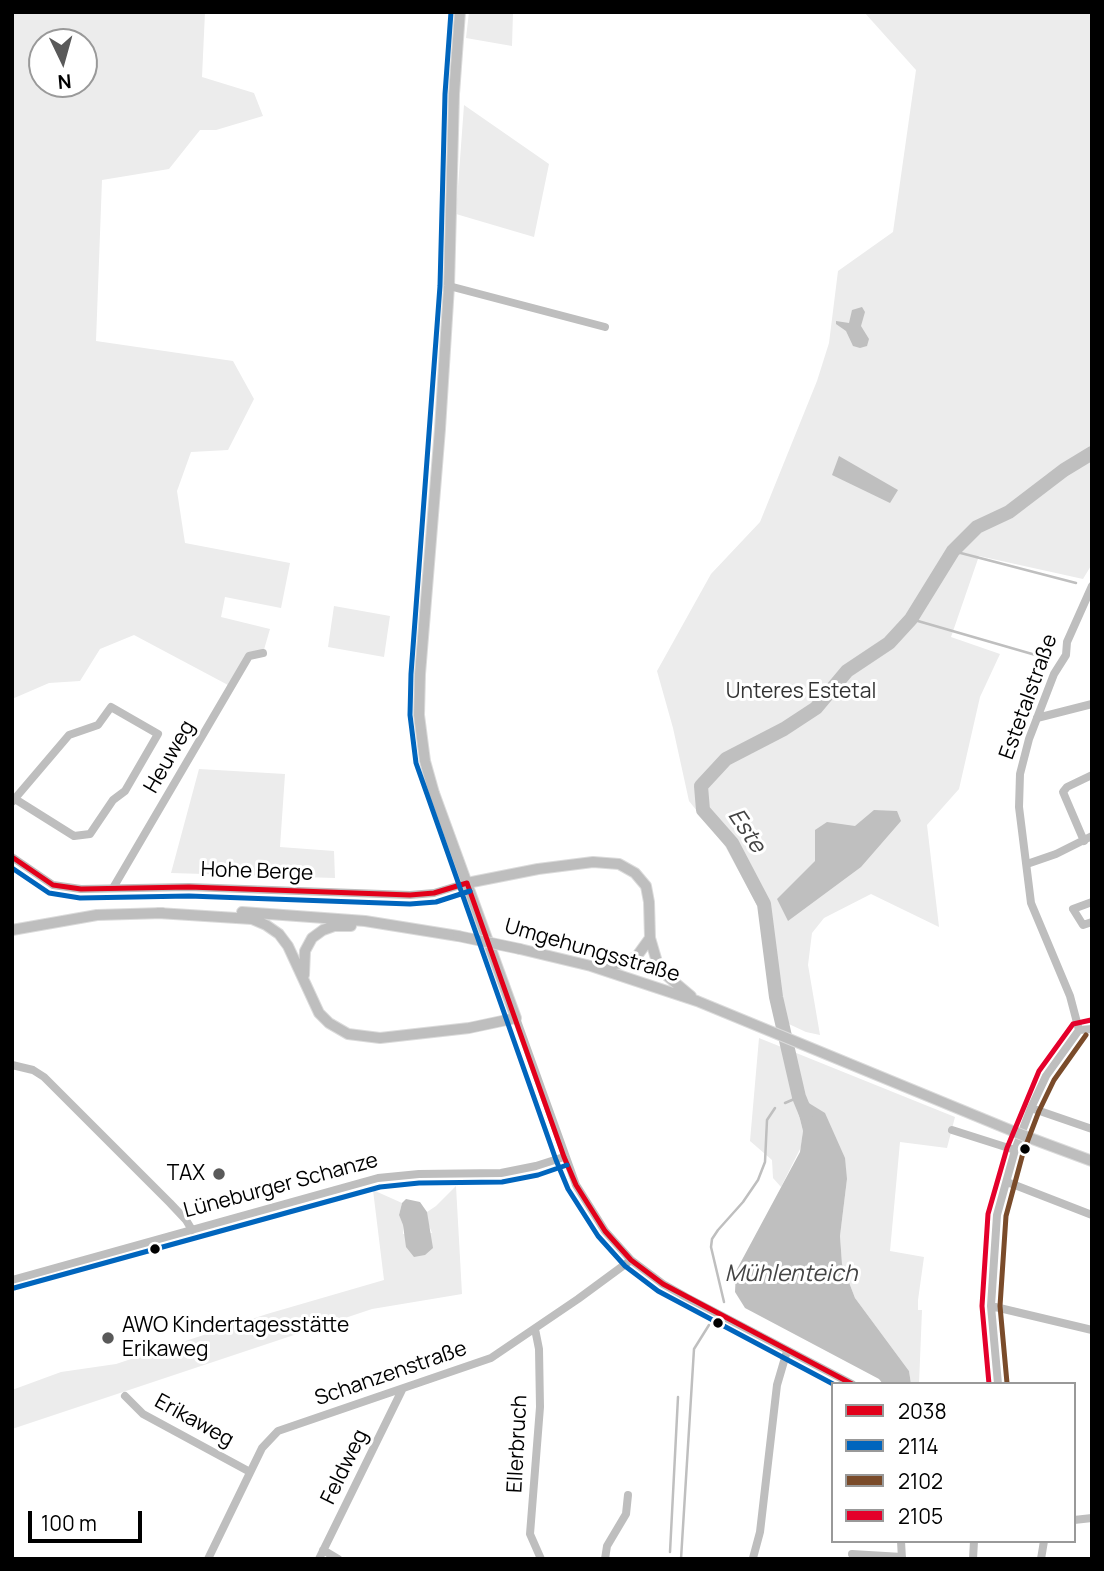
<!DOCTYPE html>
<meta charset="utf-8">
<style>
body{margin:0}
#map{position:relative;width:1104px;height:1571px;overflow:hidden;background:#fff;font-family:Manrope,sans-serif}
canvas{display:block}
.frame{position:absolute;inset:0;border:14px solid #000;pointer-events:none}
.legend{position:absolute;left:831px;top:1382px;width:245px;height:161px;box-sizing:border-box;background:#fff;border:2px solid #999;margin:0;padding:9px 12px;list-style:none;font-size:21px;color:#000}
.legend li{display:flex;align-items:center;gap:14px;height:35px}
.legend b{width:35px;border:2px solid #999}
.north{position:absolute;left:28px;top:28px;width:70px;height:70px;box-sizing:border-box;background:#fff;border:2px solid #999;border-radius:50%;rotate:175deg;font-size:19px;font-weight:700;line-height:28px;text-align:center;color:#000}
.north::after{content:'';display:block;margin:auto;width:24px;height:32px;background:#595959;clip-path:polygon(50% 0,100% 100%,50% 72%,0 100%)}
.scale{position:absolute;left:28px;top:1511px;width:114px;height:32px;box-sizing:border-box;border:4px solid #000;border-top:0;padding-left:9px;font-size:21px;line-height:24px;white-space:nowrap;color:#000;-webkit-text-stroke:5px #fff;paint-order:stroke}
</style>
<div id="map">
<canvas width="1104" height="1571"></canvas>
<div class="frame"></div>
<ul class="legend">
<li><b style="height:9px;background:#e2001a"></b>2038</li>
<li><b style="height:9px;background:#0065bd"></b>2114</li>
<li><b style="height:9px;background:#7a4b2a"></b>2102</li>
<li><b style="height:9px;background:#e4002b"></b>2105</li>
</ul>
<div class="north">N</div>
<div class="scale">100 m</div>
</div>
<script>
const ctx = document.querySelector('canvas').getContext('2d');
ctx.lineJoin = 'round';
function paint(path, color) {
  ctx.fillStyle = color;
  ctx.fill(path, 'evenodd');
}
function poly(rows) {
  const path = new Path2D();
  for (const r of rows) {
    path.moveTo(r[0], r[1]);
    for (let i = 2; i < r.length; i += 2) path.lineTo(r[i], r[i + 1]);
  }
  return path;
}
function stroke(path, color, width, dash) {
  ctx.strokeStyle = color;
  ctx.lineWidth = width;
  ctx.lineCap = dash ? 'butt' : 'round';
  ctx.setLineDash(dash || []);
  ctx.stroke(path);
}
function write(font, color, halo, rows, align = 'center') {
  ctx.font = font + ' Manrope,sans-serif';
  ctx.lineWidth = 6;
  ctx.setLineDash([]);
  ctx.textBaseline = 'middle';
  ctx.strokeStyle = halo;
  ctx.fillStyle = color;
  for (const [text, x, y, turn = 0] of rows) {
    ctx.save();
    ctx.translate(x, y);
    ctx.rotate((+turn || 0) * Math.PI / 180);
    ctx.textAlign = isNaN(turn) ? turn : align;
    if (halo) ctx.strokeText(text, 0, 0);
    ctx.fillText(text, 0, 0);
    ctx.restore();
  }
}
paint(poly([
 [12,12,205,12,202,77,254,93,263,116,216,130,200,130,169,169,102,180,96,341,233,361,254,399,228,450,191,452,177,491,185,543,290,563,281,608,225,597,221,617,270,629,263,653,249,656,228,685,134,635,100,649,80,681,49,683,12,699],
 [42,42,84,42,84,84,42,84],
 [469,12,513,12,512,46,466,38],
 [864,12,1092,12,1092,564,1083,579,979,556,951,637,1000,654,980,697,959,789,927,825,939,927,871,894,824,918,812,933,808,965,820,1035,806,1032,776,1018,770,997,758,907,725,846,689,801,673,728,657,671,711,574,760,522,817,381,829,343,838,271,893,232,916,70],
 [464,105,549,164,534,237,456,214],
 [334,606,390,616,384,657,328,647],
 [199,769,285,774,280,847,334,851,335,878,171,873],
 [759,1038,955,1117,947,1148,900,1142,890,1251,924,1257,918,1300,918,1310,922,1310,919,1384,911,1384,909,1371,855,1298,842,1264,840,1236,847,1179,795,1099,803,1131,801,1147,781,1187,773,1178,772,1160,750,1141],
 [456,1186,462,1294,372,1309,12,1429,12,1390,61,1372,116,1364,267,1314,384,1280,373,1190,402,1203,399,1215,403,1225,403,1234,432,1233,427,1221,427,1212,436,1206]
]), '#ececec');
paint(poly([
 [862,307,865,312,861,326,869,339,867,346,860,348,853,346,846,331,836,324,836,321,849,323,852,310],
 [839,456,898,490,890,503,832,475],
 [874,810,897,811,901,821,861,867,788,921,777,899,815,861,815,830,827,822,855,826],
 [799,1097,825,1113,845,1158,847,1179,840,1236,842,1264,855,1298,909,1371,911,1384,883,1384,879,1379,745,1308,735,1292,736,1271,800,1152,803,1131,795,1099],
 [406,1199,420,1202,427,1212,433,1248,425,1255,414,1257,406,1247,403,1225,399,1215,402,1203]
]), '#bfbfbf');
stroke(poly([
 [953,551,1076,583],
 [911,619,1039,656],
 [785,1103,799,1097],
 [724,1302,711,1247,712,1239,718,1230,743,1202,758,1180,765,1162,767,1120,775,1108],
 [670,1552,678,1397],
 [681,1559,694,1349,709,1325]
]), '#bfbfbf', 2.5);
stroke(poly([
 [806,1114,799,1097,776,997,764,904,732,843,703,810,701,786,726,759,784,729,816,708,847,671,889,643,911,619,953,551,977,527,1009,512,1064,470,1092,453]
]), '#bfbfbf', 14);
const major = poly([
 [467,883,538,869,593,862,619,864,635,873,646,886,649,902,650,938,657,962,666,975,691,996],
 [242,912,365,921,458,936],
 [158,913,252,919,266,925,279,934,288,946,319,1013,329,1023,348,1034,380,1038,469,1028,516,1018,434,793,425,761,419,715,420,674,440,429,449,286,454,94,460,12],
 [12,930,97,915,163,913],
 [520,949,591,966,697,1001,1015,1132],
 [598,966,624,963,637,956,650,938],
 [304,975,305,951,312,938,323,930,334,926,351,926],
 [1030,1138,1092,1161]
]);
stroke(major, '#dbdbdb', 12);
stroke(poly([
 [449,286,605,327],
 [1037,718,1092,704],
 [12,802,69,735,98,725,111,707,158,734,125,791,113,800,90,834,74,836,15,799],
 [1084,841,1063,792,1067,787,1092,775],
 [12,857,53,885,81,889,189,887,410,895,434,893,467,883],
 [1027,864,1056,854,1092,836],
 [113,888,249,656,263,653],
 [1092,902,1073,909,1083,925,1092,922],
 [516,1018,576,1185,605,1231,631,1260,663,1284,686,1297,852,1384],
 [1079,1030,1070,996,1031,903,1019,807,1020,774,1029,739,1054,674,1066,655,1067,642,1092,586],
 [1079,1030,1092,1029],
 [12,1065,33,1070,44,1077,170,1203,186,1220,192,1230],
 [1031,1108,1092,1129],
 [952,1130,1015,1150],
 [1007,1182,1092,1215],
 [12,1280,378,1178,419,1174,501,1173,536,1166,564,1157],
 [991,1306,1092,1330],
 [535,1329,539,1349,540,1407,530,1534,541,1559],
 [998,1384,991,1306,997,1215,1015,1150,1031,1108,1046,1076,1079,1030],
 [125,1396,143,1414,250,1472],
 [1074,1520,1092,1518],
 [901,1541,902,1559],
 [323,1550,338,1559],
 [852,1554,902,1557],
 [753,1558,760,1532,777,1385,787,1351],
 [208,1559,262,1448,278,1431,491,1358,578,1299,631,1260],
 [319,1559,402,1390],
 [605,1559,607,1546,626,1514,628,1495],
 [973,1559,974,1541],
 [1041,1559,1044,1541]
]), '#bebebe', 8);
stroke(major, '#bebebe', 10);
const majorBridge = poly([
 [458,936,520,949],
 [1015,1132,1030,1138]
]);
stroke(majorBridge, '#dbdbdb', 12, []);
stroke(majorBridge, '#bebebe', 10);
stroke(poly([
 [12,857,53,885,81,889,189,887,410,895,434,893,467,883],
 [467,883,564,1157,576,1185,605,1231,631,1260,663,1284,852,1384]
]), '#e2001a', 5);
stroke(poly([
 [451,12,445,94,440,286,411,674,410,715,416,763,556,1160,568,1189,598,1236,625,1266,658,1291,833,1384],
 [12,868,49,893,80,898,189,896,410,904,436,902,470,891],
 [14,1288,380,1187,419,1183,502,1182,538,1175,567,1165]
]), '#0065bd', 5);
stroke(poly([
 [1007,1383,1000,1306,1006,1216,1023,1153,1039,1111,1054,1080,1086,1035]
]), '#7a4b2a', 5);
stroke(poly([
 [989,1384,982,1306,988,1214,1007,1148,1039,1071,1073,1024,1091,1020]
]), '#e4002b', 5);
for (const [x, y, r, color] of [
 [1025,1149,6,"#000"],
 [219,1174,7,"#595959"],
 [155,1249,6,"#000"],
 [718,1323,6,"#000"],
 [108,1338,7,"#595959"]
]) {
  const dot = new Path2D();
  dot.arc(x, y, r, 0, 2 * Math.PI);
  ctx.fillStyle = color;
  ctx.fill(dot);
  stroke(dot, '#fff', 2.5);
}
write('21px', '#333', '#fff', [
 ["Unteres Estetal",801,692]
]);
write('21px', '#000', '#fff', [
 ["Estetalstraße",1029,697,-70],
 ["Heuweg",170,757,-60],
 ["Hohe Berge",257,872,2],
 ["Umgehungsstraße",592,951,16],
 ["Lüneburger Schanze",281,1186,-15],
 ["Schanzenstraße",391,1374,-19],
 ["Erikaweg",194,1421,29],
 ["Ellerbruch",518,1444,-87],
 ["Feldweg",345,1467,-64]
]);
write('21px', '#000', '#fff', [
 ["TAX",205,1174],
 ["AWO Kindertagesstätte",122,1326,"left"],
 ["Erikaweg",122,1350,"left"]
], 'right');
write('italic 23px', '#444', '#fff', [
 ["Este",746,831,56],
 ["Mühlenteich",791,1275]
]);
</script>
